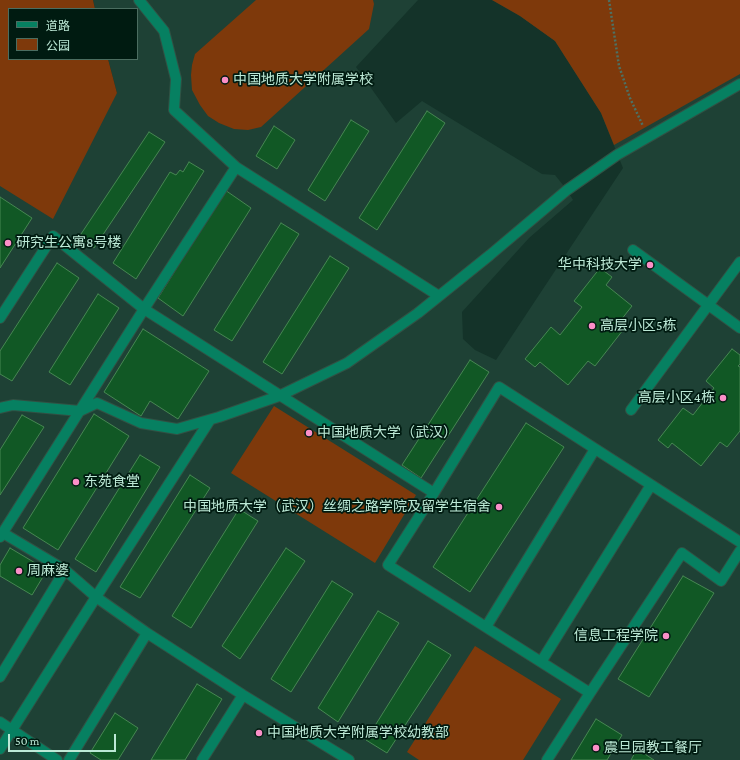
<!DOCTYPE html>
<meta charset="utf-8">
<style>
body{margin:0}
#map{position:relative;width:740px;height:760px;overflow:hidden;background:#143329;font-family:"Crimson Pro","Noto Sans SC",serif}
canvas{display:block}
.legend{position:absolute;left:8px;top:8px;width:130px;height:52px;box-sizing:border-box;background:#001b11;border:1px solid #4b6d60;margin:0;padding:5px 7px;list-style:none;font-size:12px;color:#bce9d6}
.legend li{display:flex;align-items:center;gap:8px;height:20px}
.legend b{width:20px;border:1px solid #4b6d60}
.scale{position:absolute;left:8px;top:734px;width:108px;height:18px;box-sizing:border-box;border:2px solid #bce9d6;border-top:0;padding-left:5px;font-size:12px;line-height:14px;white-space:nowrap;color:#bce9d6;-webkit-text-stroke:3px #001b11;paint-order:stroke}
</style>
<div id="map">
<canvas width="740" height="760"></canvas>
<ul class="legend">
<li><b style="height:5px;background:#068061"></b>道路</li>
<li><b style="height:11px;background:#7e390b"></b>公园</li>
</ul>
<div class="scale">50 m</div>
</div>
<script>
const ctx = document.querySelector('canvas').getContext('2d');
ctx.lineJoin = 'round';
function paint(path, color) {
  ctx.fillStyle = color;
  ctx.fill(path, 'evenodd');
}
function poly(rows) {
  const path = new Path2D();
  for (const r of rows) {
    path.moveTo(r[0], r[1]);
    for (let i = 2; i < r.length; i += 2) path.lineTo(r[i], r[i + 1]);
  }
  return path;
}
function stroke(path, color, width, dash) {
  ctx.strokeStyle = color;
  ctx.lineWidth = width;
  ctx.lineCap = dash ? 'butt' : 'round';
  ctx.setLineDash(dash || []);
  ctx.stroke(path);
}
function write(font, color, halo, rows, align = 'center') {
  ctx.font = font + ' "Crimson Pro","Noto Sans SC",serif';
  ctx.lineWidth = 3.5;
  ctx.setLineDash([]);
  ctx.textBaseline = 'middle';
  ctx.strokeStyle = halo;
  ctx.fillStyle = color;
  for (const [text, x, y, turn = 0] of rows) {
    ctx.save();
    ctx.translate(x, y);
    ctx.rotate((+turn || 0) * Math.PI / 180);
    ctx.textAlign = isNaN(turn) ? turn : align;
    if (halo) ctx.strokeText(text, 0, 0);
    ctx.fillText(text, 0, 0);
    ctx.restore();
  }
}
paint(poly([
 [93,0,418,0,356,67,396,123,422,101,542,174,555,175,567,190,573,200,529,238,462,312,463,339,475,350,496,360,623,168,601,113,555,41,520,16,492,0,740,0,740,760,0,760,0,175,117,93,108,59,137,59,137,9,95,9]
]), '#1e4135');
paint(poly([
 [0,0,93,0,95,9,9,9,9,59,108,59,117,93,53,219,0,186],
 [256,0,373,0,374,4,369,29,261,127,248,130,234,129,219,123,208,116,200,105,192,90,191,75,192,65,195,54],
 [492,0,740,0,740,74,614,145,601,113,555,41,520,16],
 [274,406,416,495,375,563,231,473],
 [475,646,561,699,523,760,419,760,407,752]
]), '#7e390b');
const building = poly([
 [427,111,445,123,377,230,359,218,427,111],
 [351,120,369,131,325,201,308,190,351,120],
 [274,126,295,140,277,169,256,156,274,126],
 [149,132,165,142,94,248,79,237,149,132],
 [189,162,204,171,136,279,113,263,170,172,176,175,180,170,183,172,189,162],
 [225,190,251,208,183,316,158,298,225,190],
 [0,197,32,218,0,268,0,197],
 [281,223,299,234,232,341,214,330,281,223],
 [330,256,349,268,282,374,263,362,330,256],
 [57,263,79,278,12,381,0,374,0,351,57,263],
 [600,268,612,277,606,285,632,306,617,325,623,330,595,366,588,361,568,385,540,362,535,367,525,359,551,327,560,335,582,307,574,301,600,268],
 [98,294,119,308,70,385,49,372,98,294],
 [143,329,209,371,178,419,150,401,141,416,104,392,143,329],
 [732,349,740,355,740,364,738,366,740,367,740,431,727,447,720,442,701,466,672,443,668,448,658,440,683,408,693,415,714,388,706,381,732,349],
 [470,360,489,372,421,478,402,465,470,360],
 [94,414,129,436,58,550,23,528,94,414],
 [22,415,44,427,0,495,0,450,22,415],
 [526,423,564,447,470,592,433,567,526,423],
 [140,455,160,467,96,572,75,559,140,455],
 [190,475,210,488,140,598,120,587,190,475],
 [239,509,258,521,191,628,172,616,239,509],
 [10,548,47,570,32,595,0,576,0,565,10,548],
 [286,548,305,561,240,659,222,646,286,548],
 [683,576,714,593,649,697,618,679,683,576],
 [332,581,353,594,291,692,271,679,332,581],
 [378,611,399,623,338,722,318,708,378,611],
 [428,641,451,655,387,753,366,740,428,641],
 [197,684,222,699,185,760,151,760,197,684],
 [115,713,138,728,118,760,101,760,90,753,115,713],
 [596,719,622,735,607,760,571,760,596,719],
 [637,749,654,760,631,760,637,749]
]);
paint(building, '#115825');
stroke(building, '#468752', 1);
const minor = poly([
 [236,167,439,296],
 [633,250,740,328],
 [0,318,53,236,144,309,434,493,499,387,740,542],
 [0,408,13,405,80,411,97,403,141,423,177,429,219,417,279,396,347,363,418,313,490,255,567,190,617,155,740,84],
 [631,410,740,262],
 [434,493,388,565,590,693],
 [3,533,65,570,96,597,147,633,243,695,349,760],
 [0,537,144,309,236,167,174,110,176,79,164,31,139,0],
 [486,627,595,449],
 [541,662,651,485],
 [0,677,65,570],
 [0,722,12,730,0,749],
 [57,760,12,730,96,597,210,420],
 [69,760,147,633],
 [202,760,243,695],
 [547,760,590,693,682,553,721,581,740,551]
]);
stroke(minor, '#315144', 12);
stroke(poly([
 [609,0,619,66,630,98,643,126]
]), '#4d7164', 2.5, [2, 2]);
stroke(minor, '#068061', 10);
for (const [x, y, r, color] of [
 [225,80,4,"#fa8fc7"],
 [8,243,4,"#fa8fc7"],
 [650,265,4,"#fa8fc7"],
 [592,326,4,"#fa8fc7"],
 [723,398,4,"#fa8fc7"],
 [309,433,4,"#fa8fc7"],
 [76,482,4,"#fa8fc7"],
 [499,507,4,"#fa8fc7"],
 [19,571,4,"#fa8fc7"],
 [666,636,4,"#fa8fc7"],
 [259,733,4,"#fa8fc7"],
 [596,748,4,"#fa8fc7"]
]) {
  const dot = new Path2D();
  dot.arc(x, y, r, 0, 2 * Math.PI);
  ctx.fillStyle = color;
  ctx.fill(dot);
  stroke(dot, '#001b11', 1.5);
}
write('14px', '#bce9d6', '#001b11', [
 ["中国地质大学附属学校",233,80],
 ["研究生公寓8号楼",16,243],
 ["华中科技大学",642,265,"right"],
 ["高层小区5栋",600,326],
 ["高层小区4栋",715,398,"right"],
 ["中国地质大学（武汉）",317,433],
 ["东苑食堂",84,482],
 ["中国地质大学（武汉）丝绸之路学院及留学生宿舍",491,507,"right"],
 ["周麻婆",27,571],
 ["信息工程学院",658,636,"right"],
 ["中国地质大学附属学校幼教部",267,733],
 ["震旦园教工餐厅",604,748]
], 'left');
</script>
